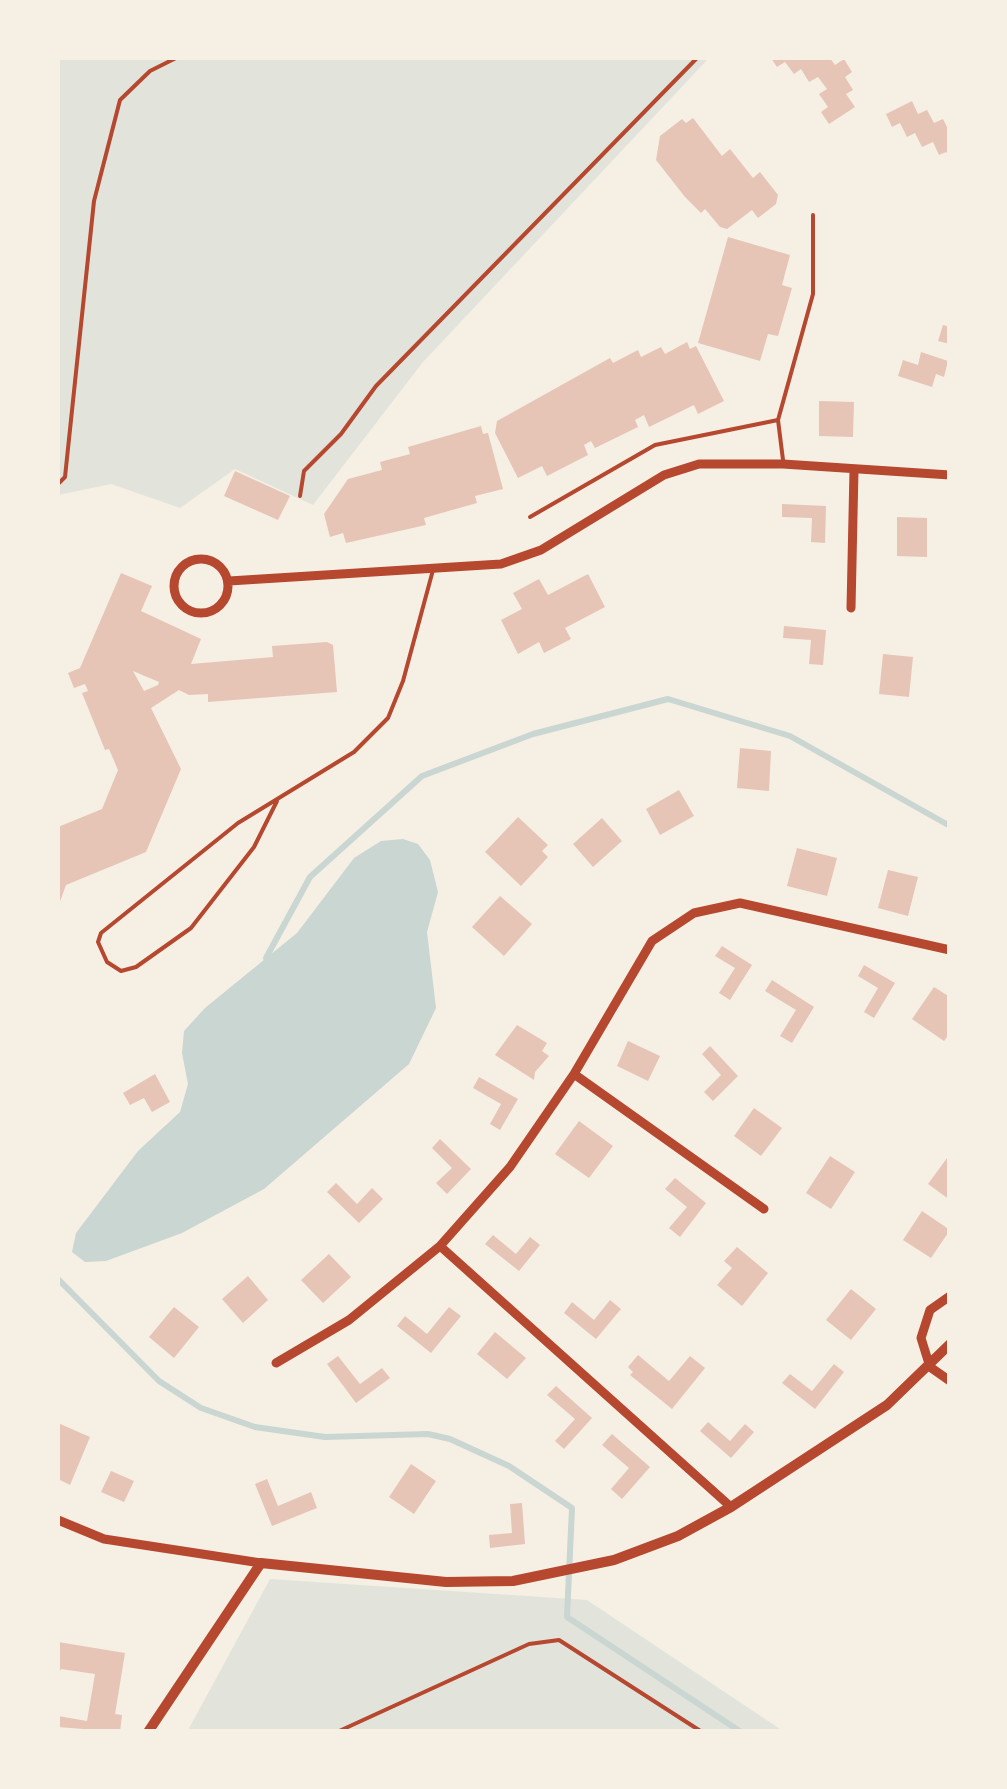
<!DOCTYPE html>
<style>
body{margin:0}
#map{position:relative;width:1007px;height:1789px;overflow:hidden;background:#f6efe4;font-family:"PT Sans",sans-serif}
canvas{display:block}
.frame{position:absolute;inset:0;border:60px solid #f6efe4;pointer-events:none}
</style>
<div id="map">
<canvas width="1007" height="1789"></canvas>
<div class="frame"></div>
</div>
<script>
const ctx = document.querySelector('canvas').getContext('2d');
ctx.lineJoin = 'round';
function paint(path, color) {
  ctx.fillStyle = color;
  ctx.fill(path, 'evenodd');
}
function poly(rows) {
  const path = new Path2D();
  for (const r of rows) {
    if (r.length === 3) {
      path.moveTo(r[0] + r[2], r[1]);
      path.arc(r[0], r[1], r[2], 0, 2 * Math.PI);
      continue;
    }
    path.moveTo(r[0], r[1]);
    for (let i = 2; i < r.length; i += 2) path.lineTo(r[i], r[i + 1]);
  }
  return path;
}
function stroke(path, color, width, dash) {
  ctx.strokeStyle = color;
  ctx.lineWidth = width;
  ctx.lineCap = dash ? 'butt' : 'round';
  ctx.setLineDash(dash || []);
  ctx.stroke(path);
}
paint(poly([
 [58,58,709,58,423,362,313,505,235,469,180,508,111,484,58,495],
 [270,1579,587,1600,783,1731,187,1732]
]), '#e2e4dc');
paint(poly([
 [403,839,418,844,430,860,438,892,427,932,436,1008,409,1064,264,1189,182,1233,106,1261,85,1262,72,1252,76,1233,138,1151,180,1112,188,1084,182,1053,184,1031,205,1008,297,933,354,858,381,841]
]), '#c9d6d2');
stroke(poly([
 [266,958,310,877,422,776,533,734,668,699,790,736,950,826],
 [58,1279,159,1381,201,1408,255,1427,325,1437,428,1434,450,1439,509,1466,572,1508,567,1617,741,1732]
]), '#c9d6d2', 6);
paint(poly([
 [771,58,830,58,835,65,844,59,852,72,845,77,853,90,846,94,855,107,829,124,821,112,828,107,819,94,827,89,818,77,809,82,801,69,794,74,785,62,777,67],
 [912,101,918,114,927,110,934,123,943,119,950,133,950,158,946,152,939,155,933,142,922,147,915,133,907,137,900,123,892,127,886,114],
 [693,118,722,156,730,149,753,178,760,172,778,195,776,204,758,218,752,210,727,229,720,227,705,209,701,213,685,197,656,160,660,136,682,119,686,123],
 [728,237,790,255,782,285,792,288,778,336,768,334,760,361,698,343],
 [943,325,950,327,950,344,938,341],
 [687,342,690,349,696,346,724,401,698,414,694,405,649,427,644,415,635,420,638,427,595,448,591,441,584,445,588,455,547,476,542,466,518,478,495,433,497,421,610,358,613,363,638,350,641,357,661,347,665,354],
 [921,352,948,361,944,377,936,374,932,387,898,376,903,360,918,365],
 [819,401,854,402,853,437,819,436],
 [481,426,483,434,488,433,503,489,475,496,477,503,424,518,426,525,346,543,343,533,330,537,324,514,348,479,382,470,380,462,410,454,408,447],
 [235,471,290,496,278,520,224,496],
 [782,504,826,506,825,543,811,542,812,518,782,517],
 [897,517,927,518,927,557,897,556],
 [121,573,152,586,141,611,201,639,191,664,273,657,272,646,327,642,333,645,337,692,208,702,208,694,189,695,179,690,151,708,181,769,146,852,66,885,58,907,58,827,102,809,118,770,109,749,105,750,82,693,88,691,85,684,74,688,68,673,80,668],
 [133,671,159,682,158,685,144,691],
 [588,574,605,607,565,628,571,639,544,653,539,642,518,654,501,620,522,609,513,593,539,579,548,595],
 [784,626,826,630,823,665,809,664,811,640,783,638],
 [883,654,913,657,909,697,879,694],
 [740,748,771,751,769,791,737,788],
 [679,790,694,816,660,835,646,809],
 [518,817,548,845,542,851,548,857,521,886,485,852],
 [602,818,622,841,593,867,573,844],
 [797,848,837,858,827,896,787,886],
 [888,870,918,877,908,916,878,908],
 [500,896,532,924,504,956,472,927],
 [722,946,752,965,730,1000,719,993,735,968,715,956],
 [864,965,895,983,874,1018,864,1012,878,988,858,976],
 [772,980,814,1007,792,1043,780,1036,796,1010,765,991],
 [934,987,950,997,950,1033,944,1041,912,1019],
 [517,1025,547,1043,542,1051,549,1056,535,1072,534,1080,495,1055],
 [628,1041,660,1056,648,1081,617,1066],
 [710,1046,738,1076,713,1101,704,1092,721,1075,702,1054],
 [155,1074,170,1102,152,1112,144,1098,130,1105,123,1093],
 [479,1077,518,1099,500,1130,490,1124,501,1104,473,1088],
 [754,1108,782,1128,761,1156,734,1136],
 [579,1121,613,1146,589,1178,555,1154],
 [440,1139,471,1169,447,1194,436,1183,452,1168,432,1148],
 [950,1154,950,1200,928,1184],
 [830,1156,855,1172,831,1209,806,1193],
 [675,1178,706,1203,680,1237,669,1228,687,1207,665,1189],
 [336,1183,357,1204,372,1188,383,1199,359,1223,327,1192],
 [922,1211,950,1230,931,1258,903,1240],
 [493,1235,516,1254,530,1237,540,1245,519,1271,485,1244],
 [737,1247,768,1273,742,1306,717,1285,732,1268,724,1261],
 [329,1254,351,1277,323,1303,301,1280],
 [248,1276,268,1300,243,1323,222,1299],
 [851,1289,876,1309,851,1340,826,1320],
 [610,1300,621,1309,596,1339,564,1313,572,1302,594,1320],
 [174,1307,199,1327,174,1358,149,1337],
 [449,1307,461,1316,431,1353,397,1326,405,1316,427,1334],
 [495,1332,526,1358,507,1379,477,1354],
 [638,1355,669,1381,690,1356,705,1368,672,1409,630,1375,633,1372,628,1367],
 [338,1356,360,1384,382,1368,390,1378,356,1403,327,1364],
 [834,1364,844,1372,815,1409,782,1383,790,1374,812,1391],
 [556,1386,592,1418,564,1449,555,1441,575,1419,547,1395],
 [708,1422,730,1441,745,1424,754,1432,731,1458,700,1431],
 [58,1423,90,1437,70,1485,58,1479],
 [612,1434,650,1467,622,1499,611,1489,629,1468,602,1445],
 [411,1464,436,1481,414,1514,389,1497],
 [111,1471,134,1481,124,1502,101,1492],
 [267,1479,278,1506,311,1492,317,1508,272,1526,255,1484],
 [522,1503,525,1544,490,1548,489,1535,512,1533,510,1504],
 [58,1642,125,1653,115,1714,122,1715,120,1732,58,1727,58,1716,87,1721,95,1674,61,1669,58,1677]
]), '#e6c5b7');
stroke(poly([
 [58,484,65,477,94,201,120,100,150,71,176,58],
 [300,496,304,471,341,434,376,386,697,58],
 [337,1732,529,1644,559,1640,702,1732]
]), '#b5482f', 4);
stroke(poly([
 [778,420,783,460],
 [530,517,655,445,778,420,813,294,813,215],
 [277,801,254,847,191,928,136,967,121,971,107,962,98,942,101,933,238,823,354,752,388,718,403,681,433,570]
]), '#b5482f', 4);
stroke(poly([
 [201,586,27],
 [229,581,501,564,541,550,664,475,699,464,783,464,950,475],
 [851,608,854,470],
 [574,1074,764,1209],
 [440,1246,731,1507],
 [950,1296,930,1310,921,1338,930,1367,950,1381],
 [276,1363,349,1320,440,1246,510,1167,574,1074,652,941,694,913,740,903,950,950],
 [58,1520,104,1539,261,1563]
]), '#b5482f', 9);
stroke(poly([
 [148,1732,261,1563,446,1582,513,1581,614,1560,678,1536,731,1507,887,1405,950,1344]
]), '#b5482f', 10);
</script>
